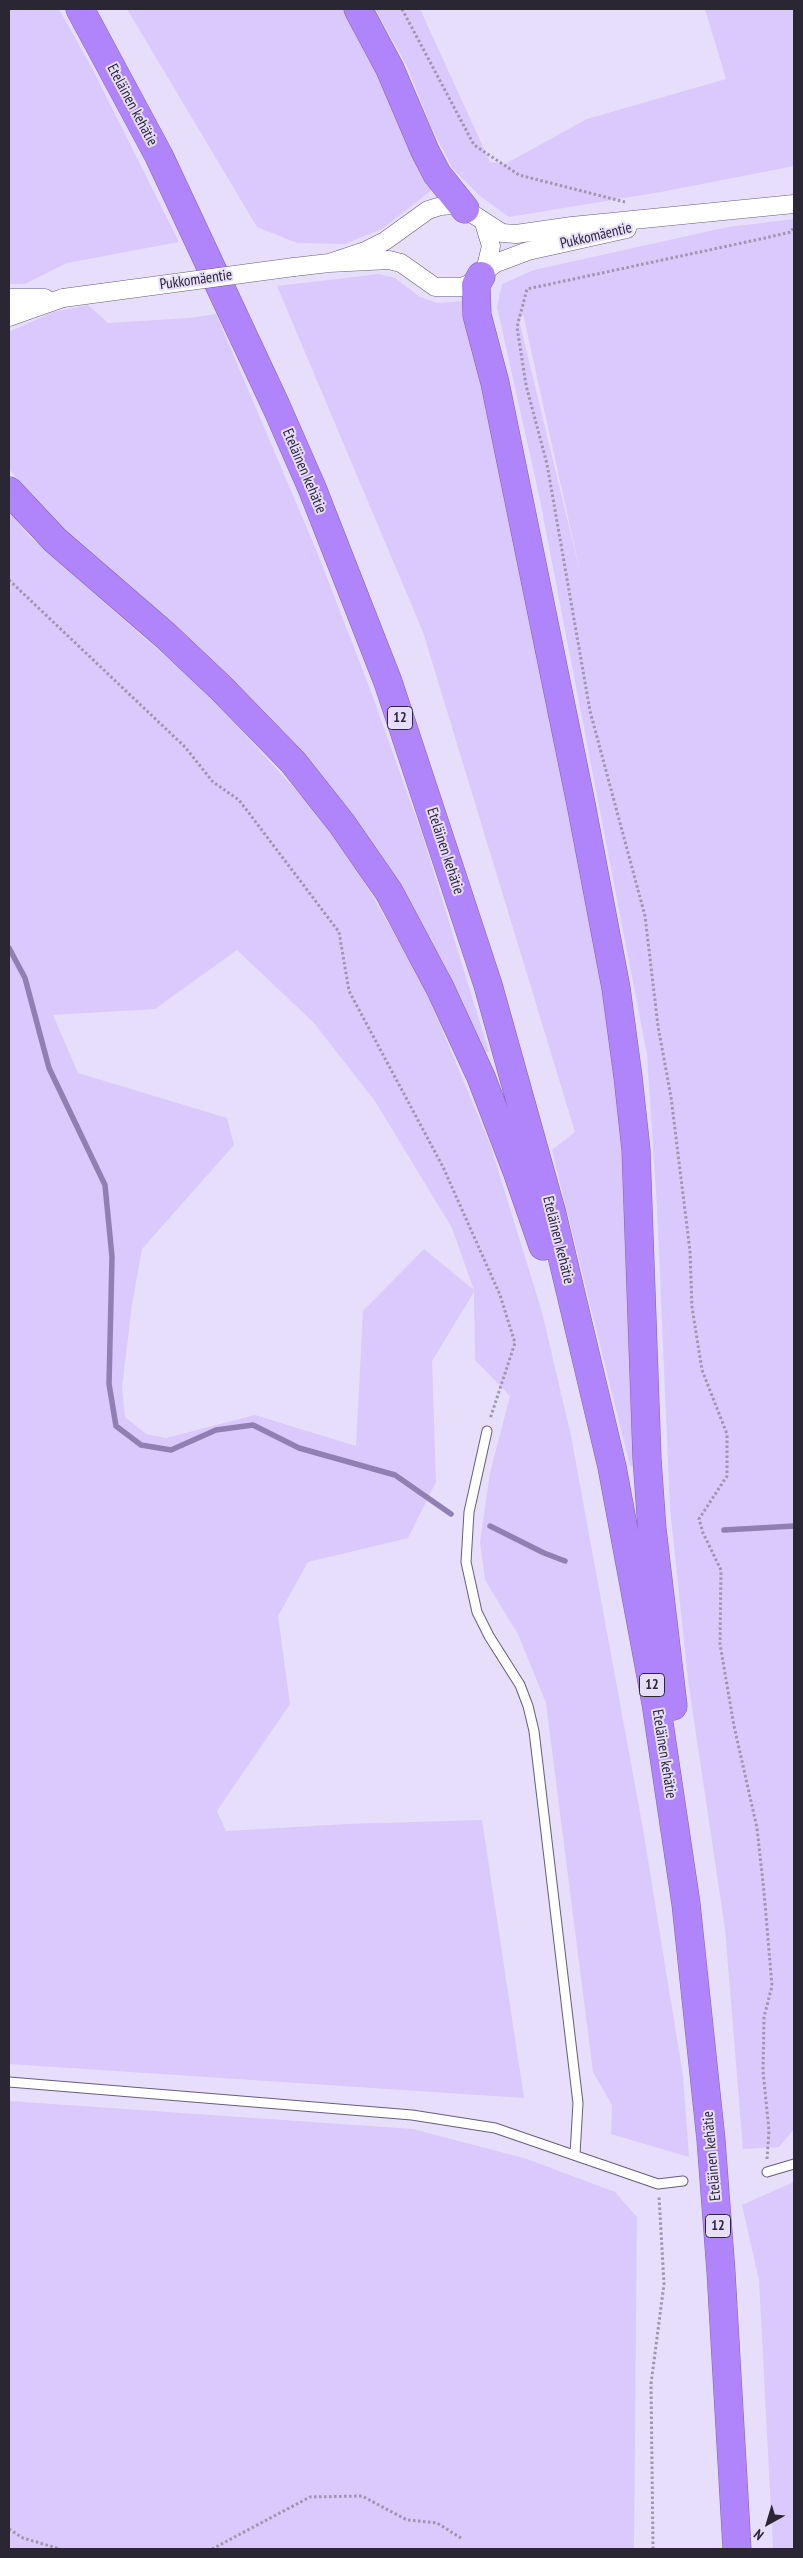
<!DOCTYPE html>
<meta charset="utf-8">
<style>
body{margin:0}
#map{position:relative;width:803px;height:2558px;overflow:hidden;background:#e7defb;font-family:"PT Sans Narrow",sans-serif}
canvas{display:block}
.frame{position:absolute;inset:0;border:10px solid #2b2634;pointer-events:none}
.north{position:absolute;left:743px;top:2498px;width:50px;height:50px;-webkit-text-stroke:4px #e7defb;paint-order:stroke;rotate:219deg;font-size:14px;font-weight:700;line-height:20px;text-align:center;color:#2b2634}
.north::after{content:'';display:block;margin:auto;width:18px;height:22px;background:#2b2634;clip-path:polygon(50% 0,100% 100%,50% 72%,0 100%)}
</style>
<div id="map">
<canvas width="803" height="2558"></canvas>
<div class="frame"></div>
<div class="north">N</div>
</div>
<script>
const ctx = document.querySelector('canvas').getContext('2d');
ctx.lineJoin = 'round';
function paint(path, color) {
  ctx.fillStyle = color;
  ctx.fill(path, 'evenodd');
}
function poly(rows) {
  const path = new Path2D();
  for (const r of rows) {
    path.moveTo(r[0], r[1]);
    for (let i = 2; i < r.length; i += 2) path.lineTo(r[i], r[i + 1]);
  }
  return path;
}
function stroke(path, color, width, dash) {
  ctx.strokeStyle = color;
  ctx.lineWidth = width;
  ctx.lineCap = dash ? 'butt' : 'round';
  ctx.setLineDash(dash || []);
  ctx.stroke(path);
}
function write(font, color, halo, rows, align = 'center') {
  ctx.font = font + ' "PT Sans Narrow",sans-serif';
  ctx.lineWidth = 4;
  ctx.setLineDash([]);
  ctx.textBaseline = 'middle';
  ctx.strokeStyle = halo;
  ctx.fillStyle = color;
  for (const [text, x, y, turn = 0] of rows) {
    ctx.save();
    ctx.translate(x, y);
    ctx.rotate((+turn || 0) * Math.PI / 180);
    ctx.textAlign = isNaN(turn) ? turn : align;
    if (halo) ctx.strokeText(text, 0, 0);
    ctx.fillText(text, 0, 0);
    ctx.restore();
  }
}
paint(poly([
 [9,9,59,9,92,68,179,242,67,263,25,284,9,284],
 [127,9,346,9,433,189,382,229,345,244,297,243,257,227],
 [375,9,420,9,490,162,505,164,587,119,726,79,705,9,794,9,794,166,661,192,509,217,480,196,453,169,431,127,407,66],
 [794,219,794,2129,779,2147,743,2149,725,1929,688,1680,670,1508,657,1208,647,1055,539,495,497,307,502,284,534,270,728,227],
 [523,314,581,576,519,320],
 [379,274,395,278,420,297,438,303,463,301,484,383,613,1041,624,1167,638,1468,630,1466,552,1150,575,1132,423,632,277,286],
 [88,305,108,323,189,318,216,314,317,552,370,689,422,834,489,1052,481,1051,444,964,379,861,324,782,266,714,190,642,55,525,9,469,9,332,53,312],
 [9,510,29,536,207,693,326,823,359,873,421,980,490,1144,542,1312,571,1436,643,1829,683,2076,689,2157,611,2134,612,2105,593,2072,546,1703,518,1634,485,1580,480,1542,490,1473,510,1396,475,1360,474,1292,432,1361,436,1482,408,1538,308,1562,278,1616,290,1704,217,1811,226,1831,347,1824,482,1820,524,2098,9,2064],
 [237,950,314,1023,375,1101,452,1228,474,1290,424,1249,363,1311,356,1446,255,1415,166,1438,146,1434,125,1417,122,1387,132,1305,142,1249,234,1145,227,1118,78,1073,53,1015,155,1009],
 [9,2101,413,2129,527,2159,615,2192,637,2217,634,2549,9,2549],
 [794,2182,794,2549,773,2549,759,2280,742,2205]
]), '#dac9fd');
stroke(poly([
 [9,948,25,978,49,1068,105,1185,112,1257,109,1384,116,1426,141,1445,171,1450,216,1430,253,1425,299,1448,395,1475,451,1514],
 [490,1526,544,1553,565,1561],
 [724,1530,794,1526]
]), '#907fb3', 5.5);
const lane = poly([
 [487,1431,469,1512,466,1562,477,1612,489,1636,520,1685,528,1706,534,1731,578,2103,575,2154],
 [9,2082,412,2115,495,2128,658,2184,683,2181],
 [767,2172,794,2164]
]);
const street = poly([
 [329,263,365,251,385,241,428,210,441,206,453,205,465,209,502,233,516,234,572,226,794,204],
 [294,267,329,263,389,260,401,263,435,287,461,287,471,283,485,271,491,246,484,223],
 [485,271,496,263,528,251,627,229],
 [9,298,45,298],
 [9,317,63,298]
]);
const highway = poly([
 [80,9,159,156,276,406,312,488,388,682,488,985,552,1214,612,1467,656,1703,686,1904,711,2140,721,2272,737,2549],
 [358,9,390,69,425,151,437,174,465,209],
 [481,276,476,285,477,315,495,383,581,804,616,988,628,1077,636,1150,647,1459,652,1529,673,1706],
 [9,491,55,540,166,636,221,688,293,762,342,824,389,892,440,988,481,1077,517,1171,543,1246]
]);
stroke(lane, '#675d7c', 11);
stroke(street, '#675d7c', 19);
stroke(highway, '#8163b5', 29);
stroke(poly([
 [402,9,474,145,519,175,625,202],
 [9,580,185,747,213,782,239,800,339,932,349,991,443,1167,500,1295,515,1343,490,1419],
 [767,2159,769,2131,763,2071,764,2017,772,1986,764,1892,757,1828,734,1726,720,1644,721,1570,703,1533,699,1519,727,1476,727,1434,702,1370,692,1307,690,1251,671,1097,658,1026,645,916,590,711,547,464,526,385,517,327,527,289,765,238,791,232,794,227],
 [9,2529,23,2538,60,2549],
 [212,2549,310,2497,362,2496,407,2520,437,2523,461,2538],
 [653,2549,651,2384,664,2284,659,2196]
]), '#9d96ad', 3, [2.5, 2.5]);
stroke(lane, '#fff', 9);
stroke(street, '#fff', 18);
stroke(highway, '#b084fa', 28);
const streetBridge = poly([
 [63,298,294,267]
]);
stroke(streetBridge, '#675d7c', 19, []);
stroke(streetBridge, '#fff', 18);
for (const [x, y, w] of [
 [400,718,25],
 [652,1685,25],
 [718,2226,25]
]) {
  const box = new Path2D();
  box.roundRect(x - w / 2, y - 11.5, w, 23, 4);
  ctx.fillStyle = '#e7defb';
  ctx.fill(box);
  stroke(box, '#2b2634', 1);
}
write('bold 14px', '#2b2634', null, [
 ["12",400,718],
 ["12",652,1685],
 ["12",718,2226]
]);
write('15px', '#2b2634', '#e7defb', [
 ["Eteläinen kehätie",132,105,62],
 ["Pukkomäentie",596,236,-13],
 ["Pukkomäentie",196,280,-8],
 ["Eteläinen kehätie",304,471,67],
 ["Eteläinen kehätie",445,851,72],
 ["Eteläinen kehätie",558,1240,76],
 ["Eteläinen kehätie",664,1754,81],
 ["Eteläinen kehätie",712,2156,-95]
]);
</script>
